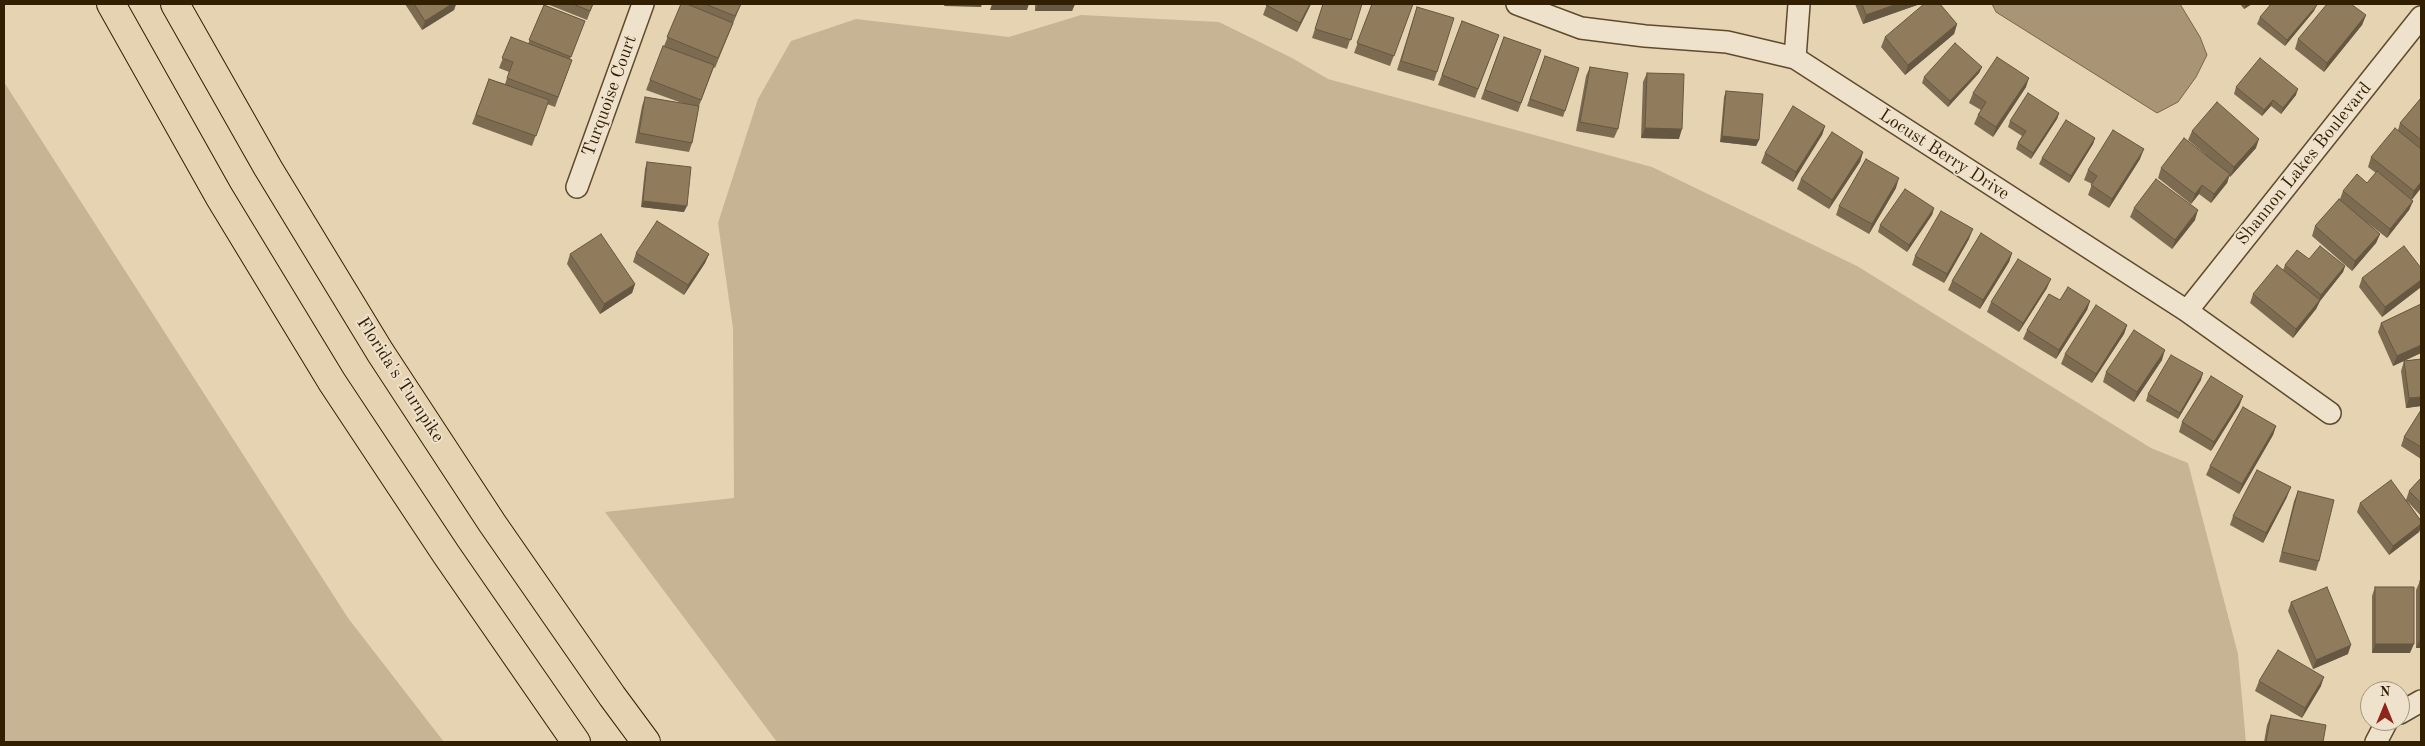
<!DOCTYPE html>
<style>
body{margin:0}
#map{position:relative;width:2425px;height:746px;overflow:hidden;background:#e6d3b2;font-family:"Old Standard TT",serif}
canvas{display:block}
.frame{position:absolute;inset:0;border:5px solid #321e00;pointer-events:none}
.north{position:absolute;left:2360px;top:681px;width:50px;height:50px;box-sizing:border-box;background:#efe2cd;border:1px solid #a3947b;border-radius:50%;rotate:0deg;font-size:14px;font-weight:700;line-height:20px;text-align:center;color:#321e00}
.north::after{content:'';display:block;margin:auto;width:18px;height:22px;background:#8f2418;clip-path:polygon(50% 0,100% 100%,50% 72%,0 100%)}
</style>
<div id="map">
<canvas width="2425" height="746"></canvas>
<div class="frame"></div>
<div class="north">N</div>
</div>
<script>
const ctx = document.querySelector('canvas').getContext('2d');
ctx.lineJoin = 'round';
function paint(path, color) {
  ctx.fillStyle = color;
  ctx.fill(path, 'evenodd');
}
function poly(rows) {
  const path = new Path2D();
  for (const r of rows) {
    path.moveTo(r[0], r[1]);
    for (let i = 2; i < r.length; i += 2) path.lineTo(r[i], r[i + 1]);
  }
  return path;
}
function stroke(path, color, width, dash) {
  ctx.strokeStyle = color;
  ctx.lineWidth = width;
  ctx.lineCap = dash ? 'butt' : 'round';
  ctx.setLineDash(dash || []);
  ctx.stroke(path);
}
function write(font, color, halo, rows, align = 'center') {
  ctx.font = font + ' "Old Standard TT",serif';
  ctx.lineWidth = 4;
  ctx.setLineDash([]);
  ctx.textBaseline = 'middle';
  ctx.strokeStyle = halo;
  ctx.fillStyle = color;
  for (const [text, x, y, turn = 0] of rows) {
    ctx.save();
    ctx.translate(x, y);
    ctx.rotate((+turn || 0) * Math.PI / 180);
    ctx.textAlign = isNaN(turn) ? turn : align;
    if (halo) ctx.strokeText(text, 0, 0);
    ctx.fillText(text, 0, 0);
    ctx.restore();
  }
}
paint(poly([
 [1081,15,1219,22,1292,58,1328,79,1652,167,1857,266,2151,448,2188,463,2238,654,2246,742,777,742,605,512,734,498,733,328,718,223,758,99,791,41,856,19,1009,37],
 [4,82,348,618,444,742,4,742]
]), '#c7b494');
const water = poly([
 [1992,4,2180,4,2200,37,2207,55,2196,77,2178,102,2157,113,1996,12,1992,4]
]);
paint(water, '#a99575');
stroke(water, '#796546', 1);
const minor = poly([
 [1517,4,1581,28,1645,36,1727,42,1795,58,2187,311,2330,413],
 [1795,58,1799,4],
 [577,187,643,4],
 [2187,311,2421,17],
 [2400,713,2421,701],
 [2376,742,2387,721]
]);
const motorway = poly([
 [111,4,219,196,332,382,446,554,576,742],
 [175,4,268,168,380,352,492,523,612,696,646,742]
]);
stroke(minor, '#5f4b2c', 24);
stroke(motorway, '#321e00', 30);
stroke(minor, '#efe2cd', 21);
stroke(motorway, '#e6d3b2', 28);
paint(poly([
 [405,4,456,4,454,10,422,30],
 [547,4,593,4,587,20],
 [681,4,741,4,715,68,714,67,699,106,692,143,689,152,635,143,642,106,645,97,682,103,646,90,663,46,664,46],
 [1035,4,1075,4,1072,11,1035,11],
 [1267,4,1311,4,1297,32,1263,15],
 [1323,4,1362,4,1347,49,1312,38],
 [1372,4,1413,4,1390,66,1354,53],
 [1855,4,1920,4,1863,24],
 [2240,4,2252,4,2244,9],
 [544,5,585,21,570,59,572,60,555,107,547,104,532,146,472,124,489,79,505,84,509,72,499,68,511,37,528,44],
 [1417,7,1437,72,1434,81,1397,70],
 [2314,11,2285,46,2257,24,2260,17],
 [2366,15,2362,25,2324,72,2295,49,2298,39],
 [1462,21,1499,35,1475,98,1438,85],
 [1957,24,1954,34,1905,75,1881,47,1885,37],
 [1504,37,1541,50,1518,112,1481,99],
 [1545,56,1579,68,1563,117,1527,106],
 [1590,67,1618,129,1614,138,1576,131,1586,76],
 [1982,67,1979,73,1948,107,1922,83,1924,77],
 [1647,73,1679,139,1641,138,1643,82],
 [2026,87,1993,137,1974,124,1978,115,1981,110,1969,103,1973,93],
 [2236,87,2296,95,2281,114,2271,106,2262,116,2234,94],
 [1726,91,1759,140,1756,146,1720,142,1724,97],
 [2421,98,2421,188,2411,200,2413,201,2409,210,2387,238,2365,221,2380,234,2376,243,2352,271,2312,236,2315,226,2340,199,2343,191,2367,183,2376,173,2368,167,2371,157,2398,130,2400,123],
 [2059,113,2057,119,2031,159,2016,149,2018,143,2022,136,2008,127,2010,121],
 [1825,126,1822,135,1793,182,1761,163,1765,153],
 [2192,131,2256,148,2230,177,2229,176,2227,183,2211,203,2199,194,2191,204,2158,178,2161,168,2205,154,2188,140],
 [2095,138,2093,144,2069,183,2039,164,2042,158],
 [1863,152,1860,162,1829,209,1797,189,1801,179],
 [2140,159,2109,208,2088,195,2092,184,2084,180,2088,170],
 [647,162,684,212,641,207,645,169],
 [1896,188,1869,234,1836,215,1839,206],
 [1934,208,1932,215,1907,252,1878,232,1880,225],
 [2134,208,2195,220,2172,249,2130,217],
 [1969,239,1944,283,1912,265,1915,256],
 [636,253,709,254,705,263,684,295,633,262],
 [2012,253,2009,262,1980,309,1948,290,1952,281],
 [570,254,635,284,632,293,600,314,567,264],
 [2309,259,2345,266,2343,272,2320,301,2316,309,2293,338,2250,303,2253,294,2283,270,2285,265],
 [2421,268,2421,287,2382,317,2359,287,2362,278],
 [2047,288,2019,332,1987,312,1991,302],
 [2090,301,2087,310,2056,359,2023,339,2027,330],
 [2421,304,2421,353,2393,366,2378,332,2381,323],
 [2127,325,2124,334,2092,383,2061,364,2065,354],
 [2421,359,2421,406,2406,408,2401,371,2404,361],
 [2162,360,2134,402,2103,382,2106,372],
 [2201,380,2178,419,2146,401,2148,394],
 [2243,396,2239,406,2211,451,2179,432,2182,422],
 [2421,410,2421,459,2401,446,2404,437],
 [2276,426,2273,435,2239,494,2206,475,2210,466],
 [2421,478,2421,516,2407,501,2421,521,2421,527,2419,532,2389,555,2357,512,2360,503,2406,500,2409,491],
 [2298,491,2319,561,2316,571,2279,562,2294,501],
 [2287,497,2263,543,2230,525,2233,516],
 [2420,581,2421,648,2416,648,2416,590],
 [2375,587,2410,653,2372,653,2372,596],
 [2291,602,2348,654,2313,669,2288,611],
 [2259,681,2321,686,2302,718,2255,691],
 [2271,715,2323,742,2264,742,2267,725]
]), '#7c6b50');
paint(poly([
 [452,4,456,4,454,10,422,30,425,21],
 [945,4,982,4,981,7,944,6],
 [992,4,1029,4,1027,10,990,10],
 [1038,4,1075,4,1072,11,1035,11],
 [1310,4,1311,4,1297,32,1300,23],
 [1897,4,1920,4,1863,24,1866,15],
 [2246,4,2252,4,2244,9],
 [2317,5,2314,11,2285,46,2287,40],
 [2366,15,2362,25,2324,72,2327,63],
 [1957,24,1954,34,1905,75,1908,65],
 [1982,67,1979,73,1948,107,1950,101],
 [2029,78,2026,87,1993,137,1996,127],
 [2298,89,2296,95,2281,114,2283,108],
 [2273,100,2271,106,2262,116,2264,110],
 [2059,113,2057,119,2031,159,2033,153],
 [1825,126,1822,135,1793,182,1796,172],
 [1645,128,1682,129,1679,139,1641,138],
 [1722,136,1759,140,1756,146,1720,142],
 [2095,138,2093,144,2069,183,2071,176],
 [2259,139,2256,148,2230,177,2234,167],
 [2144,149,2140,159,2109,208,2112,199],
 [1863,152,1860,162,1829,209,1832,200],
 [2230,174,2227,183,2211,203,2214,194],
 [1899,178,1896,188,1869,234,1872,224],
 [2421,182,2421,188,2411,201,2414,191],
 [2202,185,2199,194,2191,204,2195,194],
 [643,201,687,206,684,212,641,207],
 [2413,201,2409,210,2387,238,2390,229],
 [1934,208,1932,215,1907,252,1909,245],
 [2198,210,2195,220,2172,249,2175,240],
 [1973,229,1969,239,1944,283,1947,274],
 [2380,234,2376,243,2352,271,2355,261],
 [2012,253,2009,262,1980,309,1983,300],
 [709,254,705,263,684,295,688,285],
 [2345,266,2343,272,2320,301,2316,309,2293,338,2296,329,2319,300,2321,295],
 [2051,279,2047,288,2019,332,2023,323],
 [2421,280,2421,287,2382,317,2385,307],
 [635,284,632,293,600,314,604,304],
 [2090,301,2087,310,2056,359,2059,350],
 [2127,325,2124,334,2092,383,2096,374],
 [2421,345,2421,353,2393,366,2397,356],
 [2165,350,2162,360,2134,402,2137,392],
 [2203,373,2201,380,2178,419,2180,413],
 [2243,396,2239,406,2211,451,2214,442],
 [2421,397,2421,406,2406,408,2409,398],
 [2276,426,2273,435,2239,494,2242,484],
 [2291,487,2287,497,2263,543,2266,533],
 [2421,524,2421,527,2419,532,2389,555,2393,546],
 [2420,638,2421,638,2421,648,2416,648],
 [2375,644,2414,644,2410,653,2372,653],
 [2351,645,2348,654,2313,669,2316,660],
 [2324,677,2321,686,2302,718,2305,708]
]), '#655741');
const building = poly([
 [414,4,452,4,425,21,414,4],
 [573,4,593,4,590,11,573,4],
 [681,4,687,4,733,23,718,58,667,37,681,4],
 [705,4,741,4,735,16,705,4],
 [1267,4,1310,4,1300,23,1266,5,1267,4],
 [1323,4,1362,4,1351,40,1315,29,1323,4],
 [1372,4,1413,4,1394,56,1357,43,1372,4],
 [1862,4,1897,4,1866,15,1862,4],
 [1924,4,1940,4,1957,24,1908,65,1885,37,1924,4],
 [2271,4,2315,4,2317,5,2287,40,2260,17,2271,4],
 [2327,4,2351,4,2366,15,2327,63,2298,39,2327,4],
 [544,5,585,21,571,57,529,40,544,5],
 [1417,7,1454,18,1437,72,1401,61,1417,7],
 [1462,21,1499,35,1478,89,1442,75,1462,21],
 [511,37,572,60,558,97,507,78,513,62,502,58,511,37],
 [1504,37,1541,50,1521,103,1485,90,1504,37],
 [1955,43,1982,67,1950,101,1924,77,1955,43],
 [663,46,714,65,701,100,650,80,663,46],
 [1545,56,1579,68,1565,111,1530,99,1545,56],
 [1997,57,2029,78,1996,127,1978,115,1986,102,1973,93,1997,57],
 [2260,58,2298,89,2283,108,2273,100,2264,110,2236,87,2260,58],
 [1590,67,1628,73,1618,129,1580,122,1590,67],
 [1647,73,1684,74,1682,129,1645,128,1647,73],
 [489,79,549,100,536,136,476,115,489,79],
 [1726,91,1763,94,1759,140,1722,136,1726,91],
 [2028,93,2059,113,2033,153,2018,143,2026,131,2010,121,2028,93],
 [645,97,699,106,692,143,639,133,645,97],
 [2421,98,2421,140,2400,123,2421,98],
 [2217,102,2259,139,2234,167,2192,131,2217,102],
 [1793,106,1825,126,1796,172,1765,153,1793,106],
 [2066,120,2095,138,2071,176,2042,158,2066,120],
 [2395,128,2421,149,2421,182,2414,191,2371,157,2395,128],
 [2113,130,2144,149,2112,199,2091,185,2097,176,2088,170,2113,130],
 [1832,132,1863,152,1832,200,1801,179,1832,132],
 [2184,138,2230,174,2214,194,2202,185,2195,194,2161,168,2184,138],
 [1866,159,1899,178,1872,224,1839,206,1866,159],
 [647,162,691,167,687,206,643,201,647,162],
 [2377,171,2413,201,2390,229,2343,191,2357,174,2367,183,2377,171],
 [2156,179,2198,210,2175,240,2134,208,2156,179],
 [1905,189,1934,208,1909,245,1880,225,1905,189],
 [2339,199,2380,234,2355,261,2315,226,2339,199],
 [1941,211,1973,229,1947,274,1915,256,1941,211],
 [657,221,709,254,688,285,636,253,657,221],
 [1981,233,2012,253,1983,300,1952,281,1981,233],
 [601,234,635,284,604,304,570,254,601,234],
 [2320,246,2345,266,2321,295,2285,265,2297,250,2309,259,2320,246],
 [2404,246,2421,268,2421,280,2385,307,2362,278,2404,246],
 [2018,259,2051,279,2023,323,1991,302,2018,259],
 [2277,265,2320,300,2296,329,2253,294,2277,265],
 [2068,287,2090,301,2059,350,2027,330,2049,294,2060,300,2068,287],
 [2421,304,2421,345,2397,356,2381,323,2421,304],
 [2096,305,2127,325,2096,374,2065,354,2096,305],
 [2134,330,2165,350,2137,392,2106,372,2134,330],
 [2171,355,2203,373,2180,413,2148,394,2171,355],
 [2421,359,2421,397,2409,398,2404,361,2421,359],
 [2211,376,2243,396,2214,442,2182,422,2211,376],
 [2243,407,2276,426,2242,484,2210,466,2243,407],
 [2421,410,2421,447,2404,437,2421,410],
 [2257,470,2291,487,2266,533,2233,516,2257,470],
 [2421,478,2421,503,2409,491,2421,478],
 [2391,480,2421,521,2421,524,2393,546,2360,503,2391,480],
 [2298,491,2334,500,2319,561,2282,552,2298,491],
 [2420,581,2421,581,2421,638,2420,638,2420,581],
 [2327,587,2351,645,2316,660,2291,602,2327,587],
 [2375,587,2414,587,2414,644,2375,644,2375,587],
 [2278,650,2324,677,2305,708,2259,681,2278,650],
 [2271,715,2326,725,2323,742,2266,742,2271,715]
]);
paint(building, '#907c5d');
stroke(building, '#655741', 1);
write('18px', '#321e00', '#efe2cd', [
 ["Turquoise Court",610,96,-70],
 ["Locust Berry Drive",1944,155,33],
 ["Shannon Lakes Boulevard",2304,164,-51],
 ["Florida's Turnpike",400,380,57]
]);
</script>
